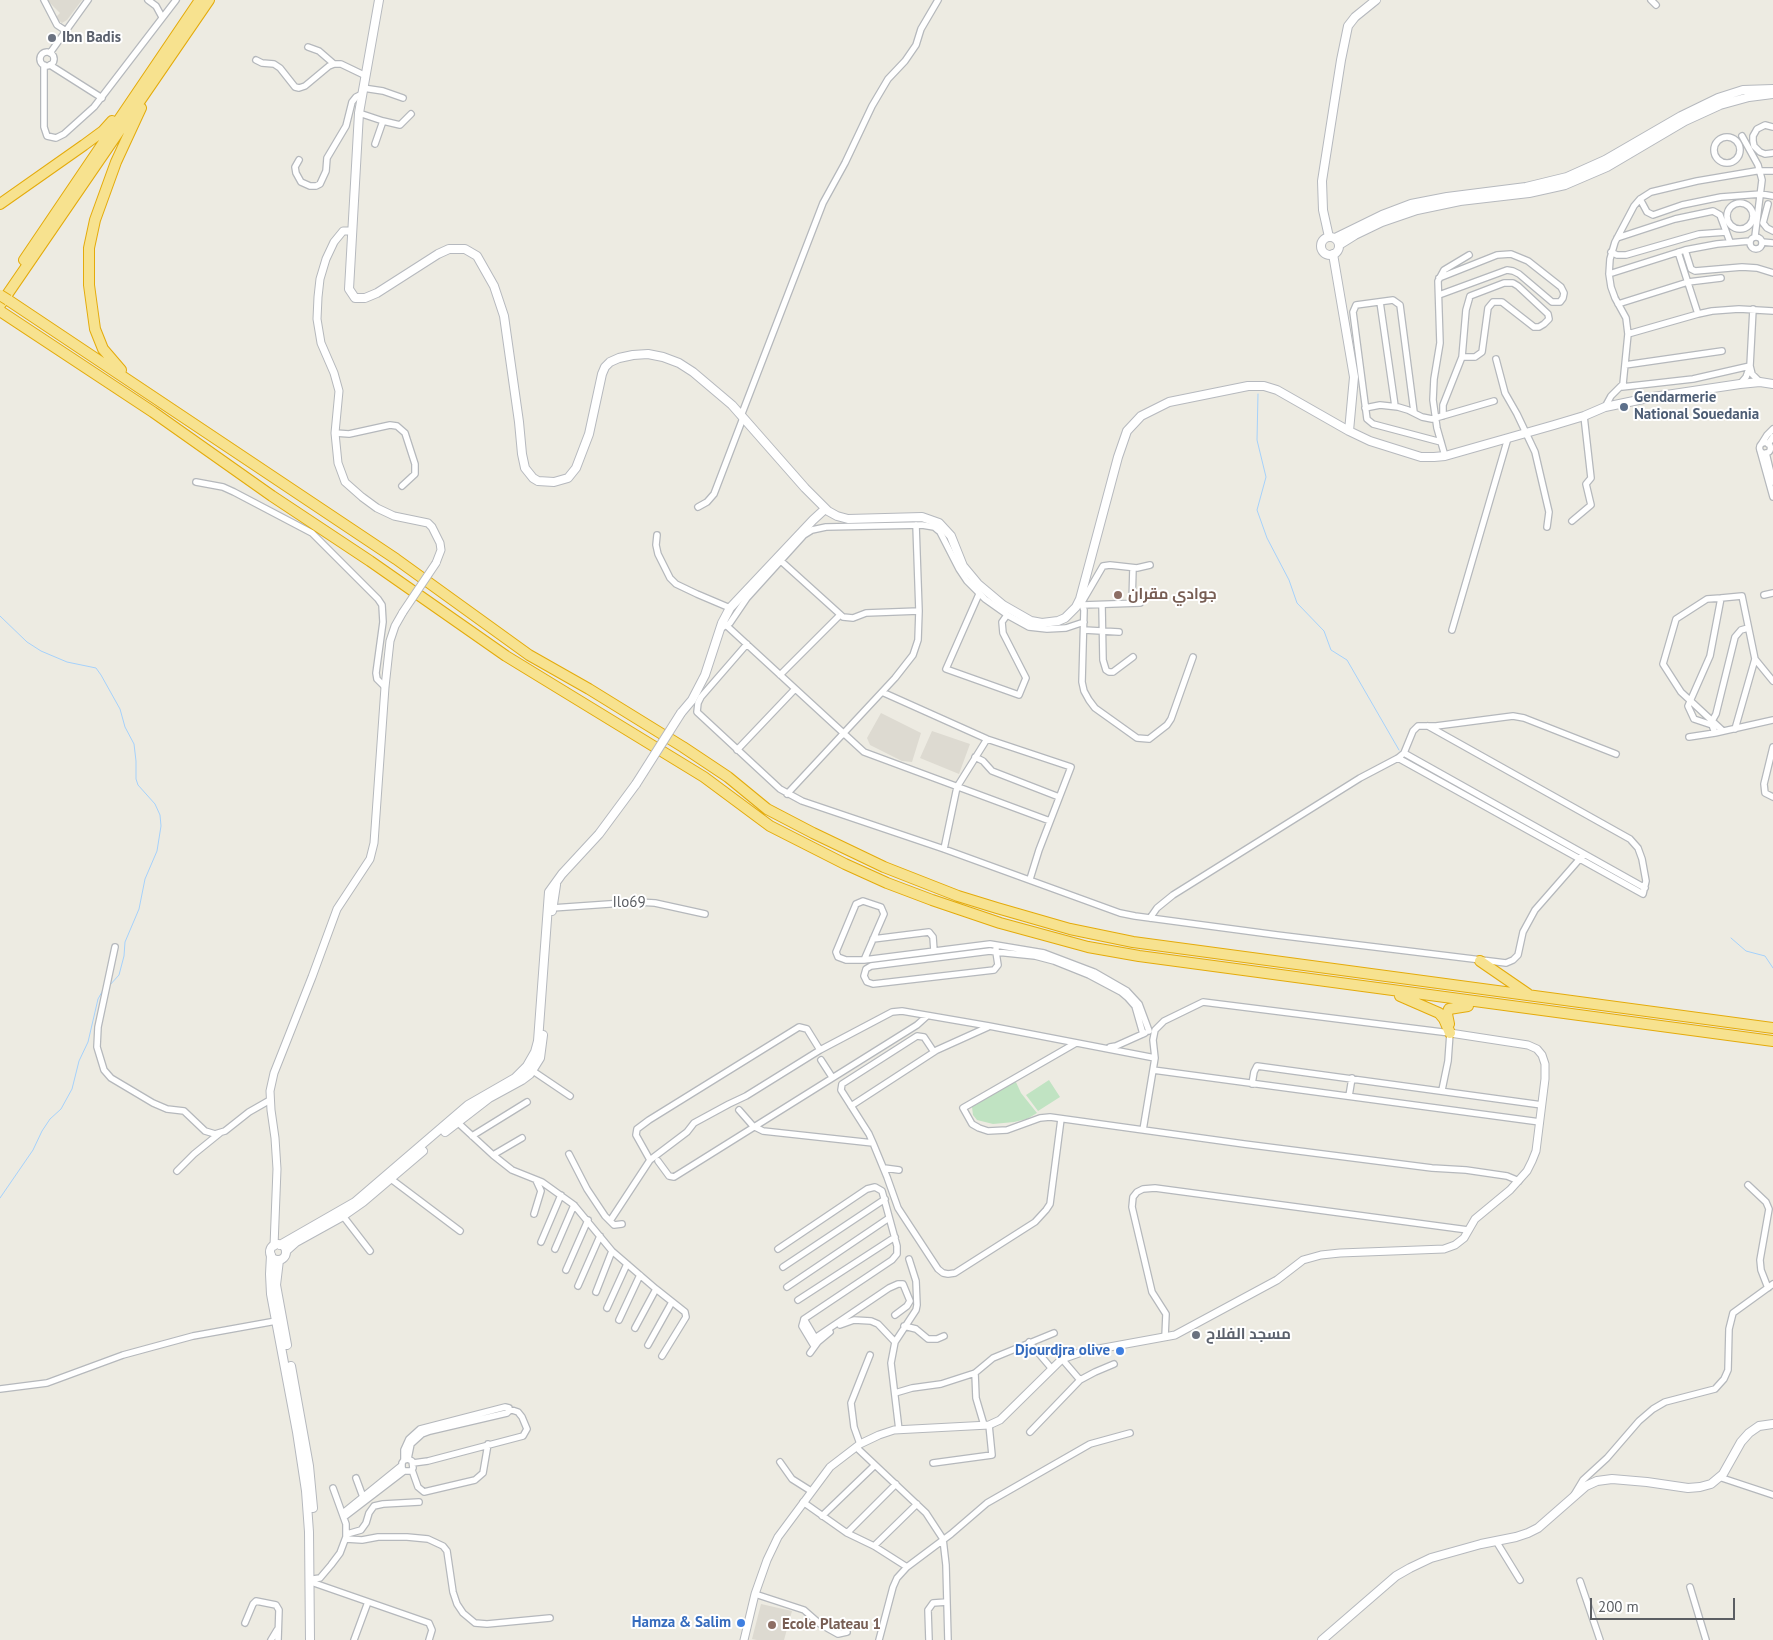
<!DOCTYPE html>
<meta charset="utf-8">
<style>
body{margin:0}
#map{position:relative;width:1773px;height:1640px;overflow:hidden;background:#edebe2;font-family:"PT Sans",sans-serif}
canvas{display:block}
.scale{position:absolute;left:1590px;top:1598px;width:145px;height:22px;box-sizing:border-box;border:2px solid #5b5e63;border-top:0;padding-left:6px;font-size:15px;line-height:18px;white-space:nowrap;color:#5b5e63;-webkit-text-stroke:4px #fff;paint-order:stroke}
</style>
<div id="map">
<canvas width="1773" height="1640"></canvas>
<div class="scale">200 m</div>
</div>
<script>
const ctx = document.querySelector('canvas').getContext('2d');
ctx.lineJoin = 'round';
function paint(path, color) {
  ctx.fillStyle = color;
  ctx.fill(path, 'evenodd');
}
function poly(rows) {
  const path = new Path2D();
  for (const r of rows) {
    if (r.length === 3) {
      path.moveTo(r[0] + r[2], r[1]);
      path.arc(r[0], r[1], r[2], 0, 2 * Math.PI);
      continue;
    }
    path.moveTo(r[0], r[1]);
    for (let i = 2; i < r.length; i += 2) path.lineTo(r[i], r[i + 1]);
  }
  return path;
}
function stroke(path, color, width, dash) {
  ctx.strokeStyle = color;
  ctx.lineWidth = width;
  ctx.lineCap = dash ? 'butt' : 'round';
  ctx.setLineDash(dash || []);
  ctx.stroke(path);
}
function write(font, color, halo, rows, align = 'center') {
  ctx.font = font + ' "PT Sans",Cairo,sans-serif';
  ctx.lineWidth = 4;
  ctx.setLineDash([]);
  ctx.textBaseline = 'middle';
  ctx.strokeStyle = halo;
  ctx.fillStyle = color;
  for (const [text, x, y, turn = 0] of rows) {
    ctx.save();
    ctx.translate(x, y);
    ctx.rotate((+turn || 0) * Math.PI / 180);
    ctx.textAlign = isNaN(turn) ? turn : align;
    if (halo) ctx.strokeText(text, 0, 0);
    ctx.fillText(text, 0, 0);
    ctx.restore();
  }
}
paint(poly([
 [47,0,82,0,67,20,62,23,57,19,57,16,60,13],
 [881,713,921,733,912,762,902,761,870,745,867,738],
 [932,731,970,744,959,774,920,758],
 [761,1604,792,1611,784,1640,757,1640,752,1639]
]), '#dddad1');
paint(poly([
 [1015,1080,1021,1093,1037,1113,1027,1119,1014,1122,993,1124,977,1120,973,1115,972,1107],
 [1049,1080,1060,1097,1038,1111,1026,1095]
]), '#c0e3c2');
stroke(poly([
 [1258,394,1257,440,1266,477,1257,510,1267,538,1289,580,1297,603,1324,631,1331,650,1347,660,1399,750],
 [0,616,27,642,41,651,67,662,96,668,101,675,120,709,125,727,134,744,136,761,136,779,138,785,155,804,160,815,161,826,157,851,145,879,139,909,125,942,124,956,119,975,109,986],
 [1731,938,1746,951,1765,956,1773,968],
 [0,1198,33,1150,42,1131,50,1119,61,1109,72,1089,79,1061,88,1042,98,999,103,990]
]), '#a5d1fb', 1);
const minor = poly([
 [44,0,57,25,66,31],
 [148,0,156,6,162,17],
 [1651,0,1656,5],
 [308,47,319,51,334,64],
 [47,59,7],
 [50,53,88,0],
 [256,60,262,63,274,64,280,68,295,87,299,88,305,86,329,66,334,64,341,64,366,76],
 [44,65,44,127,47,136,56,138,64,134,94,107,176,0],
 [50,65,102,98],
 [363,88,383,91,403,98],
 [359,113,383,121,375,144],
 [383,121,400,125,411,114],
 [1773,127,1765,125,1757,129,1753,136,1753,141,1754,146,1760,152,1765,154,1773,153],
 [1742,136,1758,165,1762,180,1755,236],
 [1727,150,13],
 [299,160,295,167,296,173,301,182,310,186,316,186,320,184,326,171,327,158,346,126,352,102,356,97,362,94],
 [1773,171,1756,171,1697,181,1651,192,1640,199,1647,212,1653,215,1682,205,1721,197,1761,194,1773,196],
 [1740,216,13],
 [1768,204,1763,223,1767,228,1773,231],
 [1756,243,6],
 [1617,238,1675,219,1713,211,1720,215,1730,242],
 [1762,242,1773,243],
 [1685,250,1691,269,1695,271,1742,267,1757,268,1773,273],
 [1611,252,1617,255,1626,255,1699,234,1726,232],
 [1678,252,1698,314],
 [1609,274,1685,250,1717,244,1750,241],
 [1439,295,1507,270,1513,271,1519,274,1552,302,1560,302,1563,298,1564,293,1561,287,1528,261,1511,254,1497,255,1439,278],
 [1380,302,1395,406],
 [1618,304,1688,282,1721,278],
 [1628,334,1698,314,1712,311,1739,309,1773,311],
 [1496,359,1505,393,1517,414,1535,452,1549,512,1547,527],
 [1625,365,1722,351],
 [1750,366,1752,374,1760,382],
 [1740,384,1746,377,1750,366,1753,309],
 [1622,387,1693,379,1750,366],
 [1605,407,1611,396,1623,384,1628,334,1626,318,1615,298,1611,287,1609,274,1610,259,1615,242,1634,206,1640,199],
 [1365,408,1380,405,1398,407,1408,410,1422,417,1432,419,1494,401],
 [1414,412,1400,305,1393,300,1356,305,1353,312,1367,419,1373,424,1441,442],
 [741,416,823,203,845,163,872,106,888,79,905,61,916,45,921,29,938,0],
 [1443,416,1443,405,1462,357,1466,310,1470,296,1504,283,1513,283,1518,286,1548,314,1549,319,1544,324,1539,327,1534,327,1502,302,1493,302,1488,308,1482,352,1475,357,1462,357],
 [335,433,349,434,390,425,397,426,405,433,415,464,415,474,402,486],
 [1765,448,5.5],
 [1762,443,1767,435,1773,429],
 [1768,444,1773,437],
 [1760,450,1773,497],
 [1766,453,1773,482],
 [1445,456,1437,428,1433,400,1434,379,1440,343,1438,281,1444,270,1469,255],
 [196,482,223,487,234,492,312,533,378,599,382,605,383,622,376,673,377,679,385,687],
 [698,507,707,502,714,494,743,418],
 [1572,521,1591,505,1586,484,1591,478,1584,416],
 [657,535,656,545,658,554,670,578,676,584,697,594,730,608],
 [781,561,843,617,853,618,866,613,919,611],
 [979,594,946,669,1019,695,1026,678,1003,633,1002,622,1007,615],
 [1764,595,1773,593],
 [1721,598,1707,599,1676,619,1663,664,1681,692,1723,731],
 [1080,599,1084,610,1082,682,1084,691,1089,700,1095,708,1137,738,1149,739,1167,725,1171,719,1193,657],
 [1082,602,1103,566,1110,565,1137,568,1150,565],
 [1132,603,1133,568],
 [1083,605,1140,603],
 [1102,605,1103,660,1106,670,1109,672,1113,672,1133,657],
 [727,626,864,752,1050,821],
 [720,629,730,623,747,598,804,535,812,530,826,527,922,525,934,527,940,532,959,569,967,581,985,599,1009,616,1029,627,1047,629,1066,628,1084,622],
 [1084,630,1119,632],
 [1452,630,1508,438],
 [747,644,701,697,698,703,697,712,780,789,802,801,944,849,1120,913,1135,916,1277,935,1506,963,1513,960,1518,955,1523,932,1535,910,1584,854],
 [780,675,840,615],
 [882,692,987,739,1071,767,1039,850,1030,879],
 [1712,721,1716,714,1735,637,1741,630,1748,628],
 [1735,729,1755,659],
 [1715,733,1712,725,1694,719,1688,706,1710,656,1721,598,1742,596,1755,659,1773,681],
 [1689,737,1715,733,1773,720],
 [1773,747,1764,784,1765,793,1773,797],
 [737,750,795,689],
 [1404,753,1645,888],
 [975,757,983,761,992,771,1059,797],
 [1398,758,1643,894,1646,881,1642,859,1638,848,1630,839,1428,726],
 [787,794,895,678,913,655,918,640,919,611,916,525],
 [944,849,957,787,987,739],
 [552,908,638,902,655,903,705,914],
 [1150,918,1157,908,1173,895,1360,778,1398,758,1404,753,1413,731,1418,726,1436,726,1513,716,1524,718,1616,754],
 [873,939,929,932,933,937,934,951],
 [115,947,98,1027,97,1047,104,1070,111,1078,153,1103,167,1109,184,1111,205,1131,215,1134,225,1131,249,1112,270,1100],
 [996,949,996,952,1035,956,1054,961,1089,975,1121,992,1128,998,1135,1006,1143,1034],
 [990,951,996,952,998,965,994,970,873,984,867,982,864,976,866,969,871,966,990,951],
 [864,960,846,960,838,957,836,952,856,904,863,901,881,907,884,914,864,960,990,944,1044,953,1094,972,1127,991,1139,1004,1149,1031],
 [1076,1043,963,1108,972,1124,979,1128,988,1131,1007,1130,1040,1118,1050,1117,1244,1144,1432,1168,1466,1170,1507,1176,1519,1181],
 [1110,1047,1116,1046,1145,1033],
 [821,1060,832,1077],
 [1153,1070,1540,1122],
 [533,1071,570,1096],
 [1252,1084,1254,1072,1257,1066,1542,1105],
 [1349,1096,1352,1078],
 [851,1106,937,1050,988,1027],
 [739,1110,753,1126,763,1131,873,1143,887,1177,898,1208,938,1269,943,1273,948,1274,955,1273,1035,1222,1046,1210,1050,1204,1061,1119],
 [455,1120,493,1155,512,1170,542,1182,574,1205,612,1251,656,1289,685,1312,686,1317,662,1356],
 [1143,1130,1155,1058,1153,1040,1155,1030,1164,1021,1203,1002,1450,1033,1448,1061,1442,1090],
 [472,1136,527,1102],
 [873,1143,869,1134,841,1090,842,1084,917,1036,924,1037,934,1052],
 [569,1154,587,1189,605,1216,614,1225,622,1224],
 [493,1155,522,1138],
 [650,1160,636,1135,637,1129,649,1120,799,1027,807,1029,820,1050],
 [658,1161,669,1176,674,1177,917,1025,927,1016],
 [884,1168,899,1170],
 [177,1171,194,1154,220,1133],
 [391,1179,460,1231],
 [1748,1185,1766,1202,1769,1209,1760,1260,1761,1270,1768,1288],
 [534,1214,541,1191,536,1180],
 [343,1216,370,1251],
 [610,1221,650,1160,687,1132,694,1123,729,1104,746,1096,820,1050,892,1012,902,1011,989,1026,1155,1058],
 [541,1242,561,1195],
 [555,1249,574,1205],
 [778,1249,867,1189,875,1187,882,1191,897,1246,897,1254,892,1260,804,1319,802,1326,814,1346],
 [783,1267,885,1199],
 [566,1270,588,1220],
 [578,1286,600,1236],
 [787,1287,889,1218],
 [596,1292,612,1251],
 [798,1300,895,1237],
 [607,1308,627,1264],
 [804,1319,817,1341],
 [619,1320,640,1275],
 [840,1325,854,1320,871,1321,878,1324,895,1342],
 [904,1326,916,1329,928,1339,937,1339,944,1336],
 [635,1328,656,1289],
 [1165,1337,1166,1314,1152,1292,1132,1207,1133,1197,1137,1192,1143,1189,1155,1188,1468,1230],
 [815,1338,889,1288,898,1284,903,1284,910,1301,907,1306,895,1315],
 [1029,1342,1052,1369],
 [648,1345,672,1302],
 [810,1353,818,1342,830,1332],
 [1062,1359,1080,1380],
 [975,1373,976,1398,984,1425],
 [0,1389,47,1383,123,1355,193,1336,276,1321],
 [895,1393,912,1388,941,1384,975,1373,993,1358,1054,1333],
 [899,1430,891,1363,895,1342,916,1310,917,1305,916,1281,909,1259],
 [1030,1432,1080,1380,1095,1372,1114,1364],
 [860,1444,854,1427,851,1403,870,1355],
 [856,1447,926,1513,943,1539,946,1565,948,1640],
 [404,1460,408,1459,412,1461,413,1468,411,1471,404,1471,402,1468,402,1463,404,1460,404,1450,409,1439,420,1429,505,1407,509,1408,509,1411,507,1413,430,1431,422,1434,411,1444,408,1459],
 [780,1462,792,1479,811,1491],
 [413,1463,428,1461,523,1436,527,1429,522,1417,518,1412,509,1409],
 [933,1463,992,1455,989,1425],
 [412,1470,418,1487,424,1492,475,1480,483,1473,488,1444],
 [1719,1477,1773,1495],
 [356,1478,363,1497],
 [1574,1495,1583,1480,1607,1458,1639,1421,1653,1409,1665,1402,1715,1389,1724,1379,1728,1370,1729,1329,1733,1313,1773,1284],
 [803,1502,847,1533,874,1546,907,1567],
 [343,1513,401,1466],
 [822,1516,875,1465],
 [344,1517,404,1471],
 [847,1533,896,1484],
 [347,1534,361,1530,366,1523,369,1513,374,1506,383,1504,419,1502],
 [346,1539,362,1540,378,1537,407,1537,428,1539,443,1546,447,1551,453,1592,457,1604,463,1613,475,1623,487,1624,550,1618],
 [1496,1541,1520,1580],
 [874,1546,917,1504],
 [313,1579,320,1578,331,1565,340,1553,346,1537,346,1524,333,1488],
 [1580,1581,1600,1640],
 [314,1583,429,1623,432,1630,429,1640],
 [1690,1587,1706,1640],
 [755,1594,804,1610,820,1624,838,1634,847,1632],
 [245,1623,253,1604,256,1601,276,1605,279,1610,278,1640],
 [271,1640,277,1630],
 [354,1640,368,1602],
 [879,1640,893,1587,897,1578,907,1567,951,1534,987,1503,1090,1444,1130,1433],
 [929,1640,928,1610,933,1603,947,1602]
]);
const tertiary = poly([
 [351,231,343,231,334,242,326,259,320,279,318,297,317,319,321,343,334,373,339,391,335,433,338,463,345,482,362,497,377,508,394,516,428,523,432,527,440,543,441,550,436,563],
 [274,1246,277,1169,275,1138,271,1110,270,1091,274,1073,312,977,337,909,370,859,374,843,385,687,390,641,395,626,403,612],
 [744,1640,755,1594,767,1560,778,1537,830,1467,860,1444,879,1435,894,1430,989,1425,1000,1420,1062,1359,1082,1352,1175,1335,1277,1280,1303,1260,1321,1255,1340,1253,1444,1249,1455,1245,1464,1238,1475,1219,1510,1190,1527,1171,1532,1161,1536,1151,1545,1079,1545,1064,1542,1055,1537,1049,1528,1045,1450,1033]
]);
const secondary = poly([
 [379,0,359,113,349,289,355,298,365,298,377,293,438,254,449,249,465,249,477,256,494,286,504,316,519,422,522,454,525,468,533,478,538,481,554,482,568,478,576,468,589,434,602,374,605,367,610,362,619,358,633,355,648,354,663,357,679,363,693,372,732,405,805,488,828,511,837,516,848,519,922,517,939,523,951,536,963,566,978,584,1003,605,1031,621,1042,623,1058,621,1065,618,1076,607,1080,599,1118,457,1127,431,1141,416,1169,402,1248,386,1264,386,1277,390,1349,431,1370,441,1421,457,1434,457,1445,456,1554,425,1584,416,1605,407,1653,397,1740,384,1760,382,1773,384],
 [1329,237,1323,210,1322,181,1341,60,1348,26,1355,17,1376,0],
 [1330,246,9],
 [1335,238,1382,215,1411,204,1447,197,1526,187,1567,177,1605,160,1681,116,1718,98,1743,90,1773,89],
 [1339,245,1355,235,1382,222,1417,210,1460,201,1529,193,1565,185,1607,167,1685,121,1720,105,1749,97,1773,94],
 [1333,254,1354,377,1349,431],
 [681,713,692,700,705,675,722,623,730,608,813,520,825,509],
 [552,911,556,885],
 [445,1132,489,1098,522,1080,530,1074,540,1058,543,1035],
 [278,1252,8],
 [280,1245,355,1202,468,1105,515,1078,527,1066,535,1052,538,1041,549,892,562,874,599,834,636,784],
 [286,1251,296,1242,343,1216,363,1202,423,1151],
 [271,1255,270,1274,271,1294,297,1432,306,1491,309,1532,310,1640],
 [279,1260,276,1285,287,1345],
 [291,1366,309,1466,313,1508],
 [1322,1640,1396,1576,1410,1568,1431,1558,1481,1544,1516,1537,1528,1533,1538,1528,1586,1486,1597,1481,1612,1479,1647,1482,1688,1488,1700,1487,1711,1484,1723,1474,1741,1442,1749,1433,1759,1426,1773,1424]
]);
const motorway = poly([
 [0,204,84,145,103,131,112,121],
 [24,260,200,0],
 [8,300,396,559,529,655,589,689,683,747,728,777,767,809,813,833,884,867,958,896,997,908,1070,929,1133,942,1773,1028],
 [0,305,209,0],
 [0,311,153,412,272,496,370,561,506,656,704,777,770,826,845,864,887,883,932,900,1000,923,1088,947,1139,956,1773,1041],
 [121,370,103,349,95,329,89,285,89,248,95,220,116,162,141,108],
 [1480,961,1528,994],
 [1400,996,1439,1013,1444,1019,1450,1033],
 [1449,1024,1447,1014,1449,1009,1468,1006]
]);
stroke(minor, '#b5b8bc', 8);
stroke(tertiary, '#b5b8bc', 9);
stroke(secondary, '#b6b9be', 10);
stroke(motorway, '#e4ab0b', 12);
stroke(minor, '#fff', 5.5);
stroke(tertiary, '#fff', 7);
stroke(secondary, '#fff', 8);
stroke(motorway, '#f7e28f', 10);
const tertiaryBridge = poly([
 [403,612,436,563]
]);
const secondaryBridge = poly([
 [636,784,681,713]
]);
const motorwayBridge = poly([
 [0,295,8,300]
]);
stroke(tertiaryBridge, '#b5b8bc', 9, []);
stroke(secondaryBridge, '#b6b9be', 10, []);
stroke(motorwayBridge, '#e4ab0b', 12, []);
stroke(tertiaryBridge, '#fff', 7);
stroke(secondaryBridge, '#fff', 8);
stroke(motorwayBridge, '#f7e28f', 10);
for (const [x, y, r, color] of [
 [52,38,5,"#6b7280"],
 [1624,407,5,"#5c6f8a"],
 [1118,595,5,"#8d6e63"],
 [1196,1335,5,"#6b7280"],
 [1120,1351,5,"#3f7fe0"],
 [741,1623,5,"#3f7fe0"],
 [772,1625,5,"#8d6e63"]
]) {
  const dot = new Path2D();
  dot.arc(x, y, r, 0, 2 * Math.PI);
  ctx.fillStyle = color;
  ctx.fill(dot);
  stroke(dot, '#fff', 2);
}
write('bold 15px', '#5b616d', '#fff', [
 ["Ibn Badis",62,38],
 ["مسجد الفلاح",1206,1335]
], 'left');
write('bold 15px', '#4e5e75', '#fff', [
 ["Gendarmerie",1634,398],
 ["National Souedania",1634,415]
], 'left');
write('bold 15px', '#785e54', '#fff', [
 ["جوادي مقران",1128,595],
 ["Ecole Plateau 1",782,1625]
], 'left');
write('15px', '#5b5e63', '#fff', [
 ["Ilo69",629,903]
]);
write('bold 15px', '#366cbe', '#fff', [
 ["Djourdjra olive",1110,1351],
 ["Hamza & Salim",731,1623]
], 'right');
</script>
